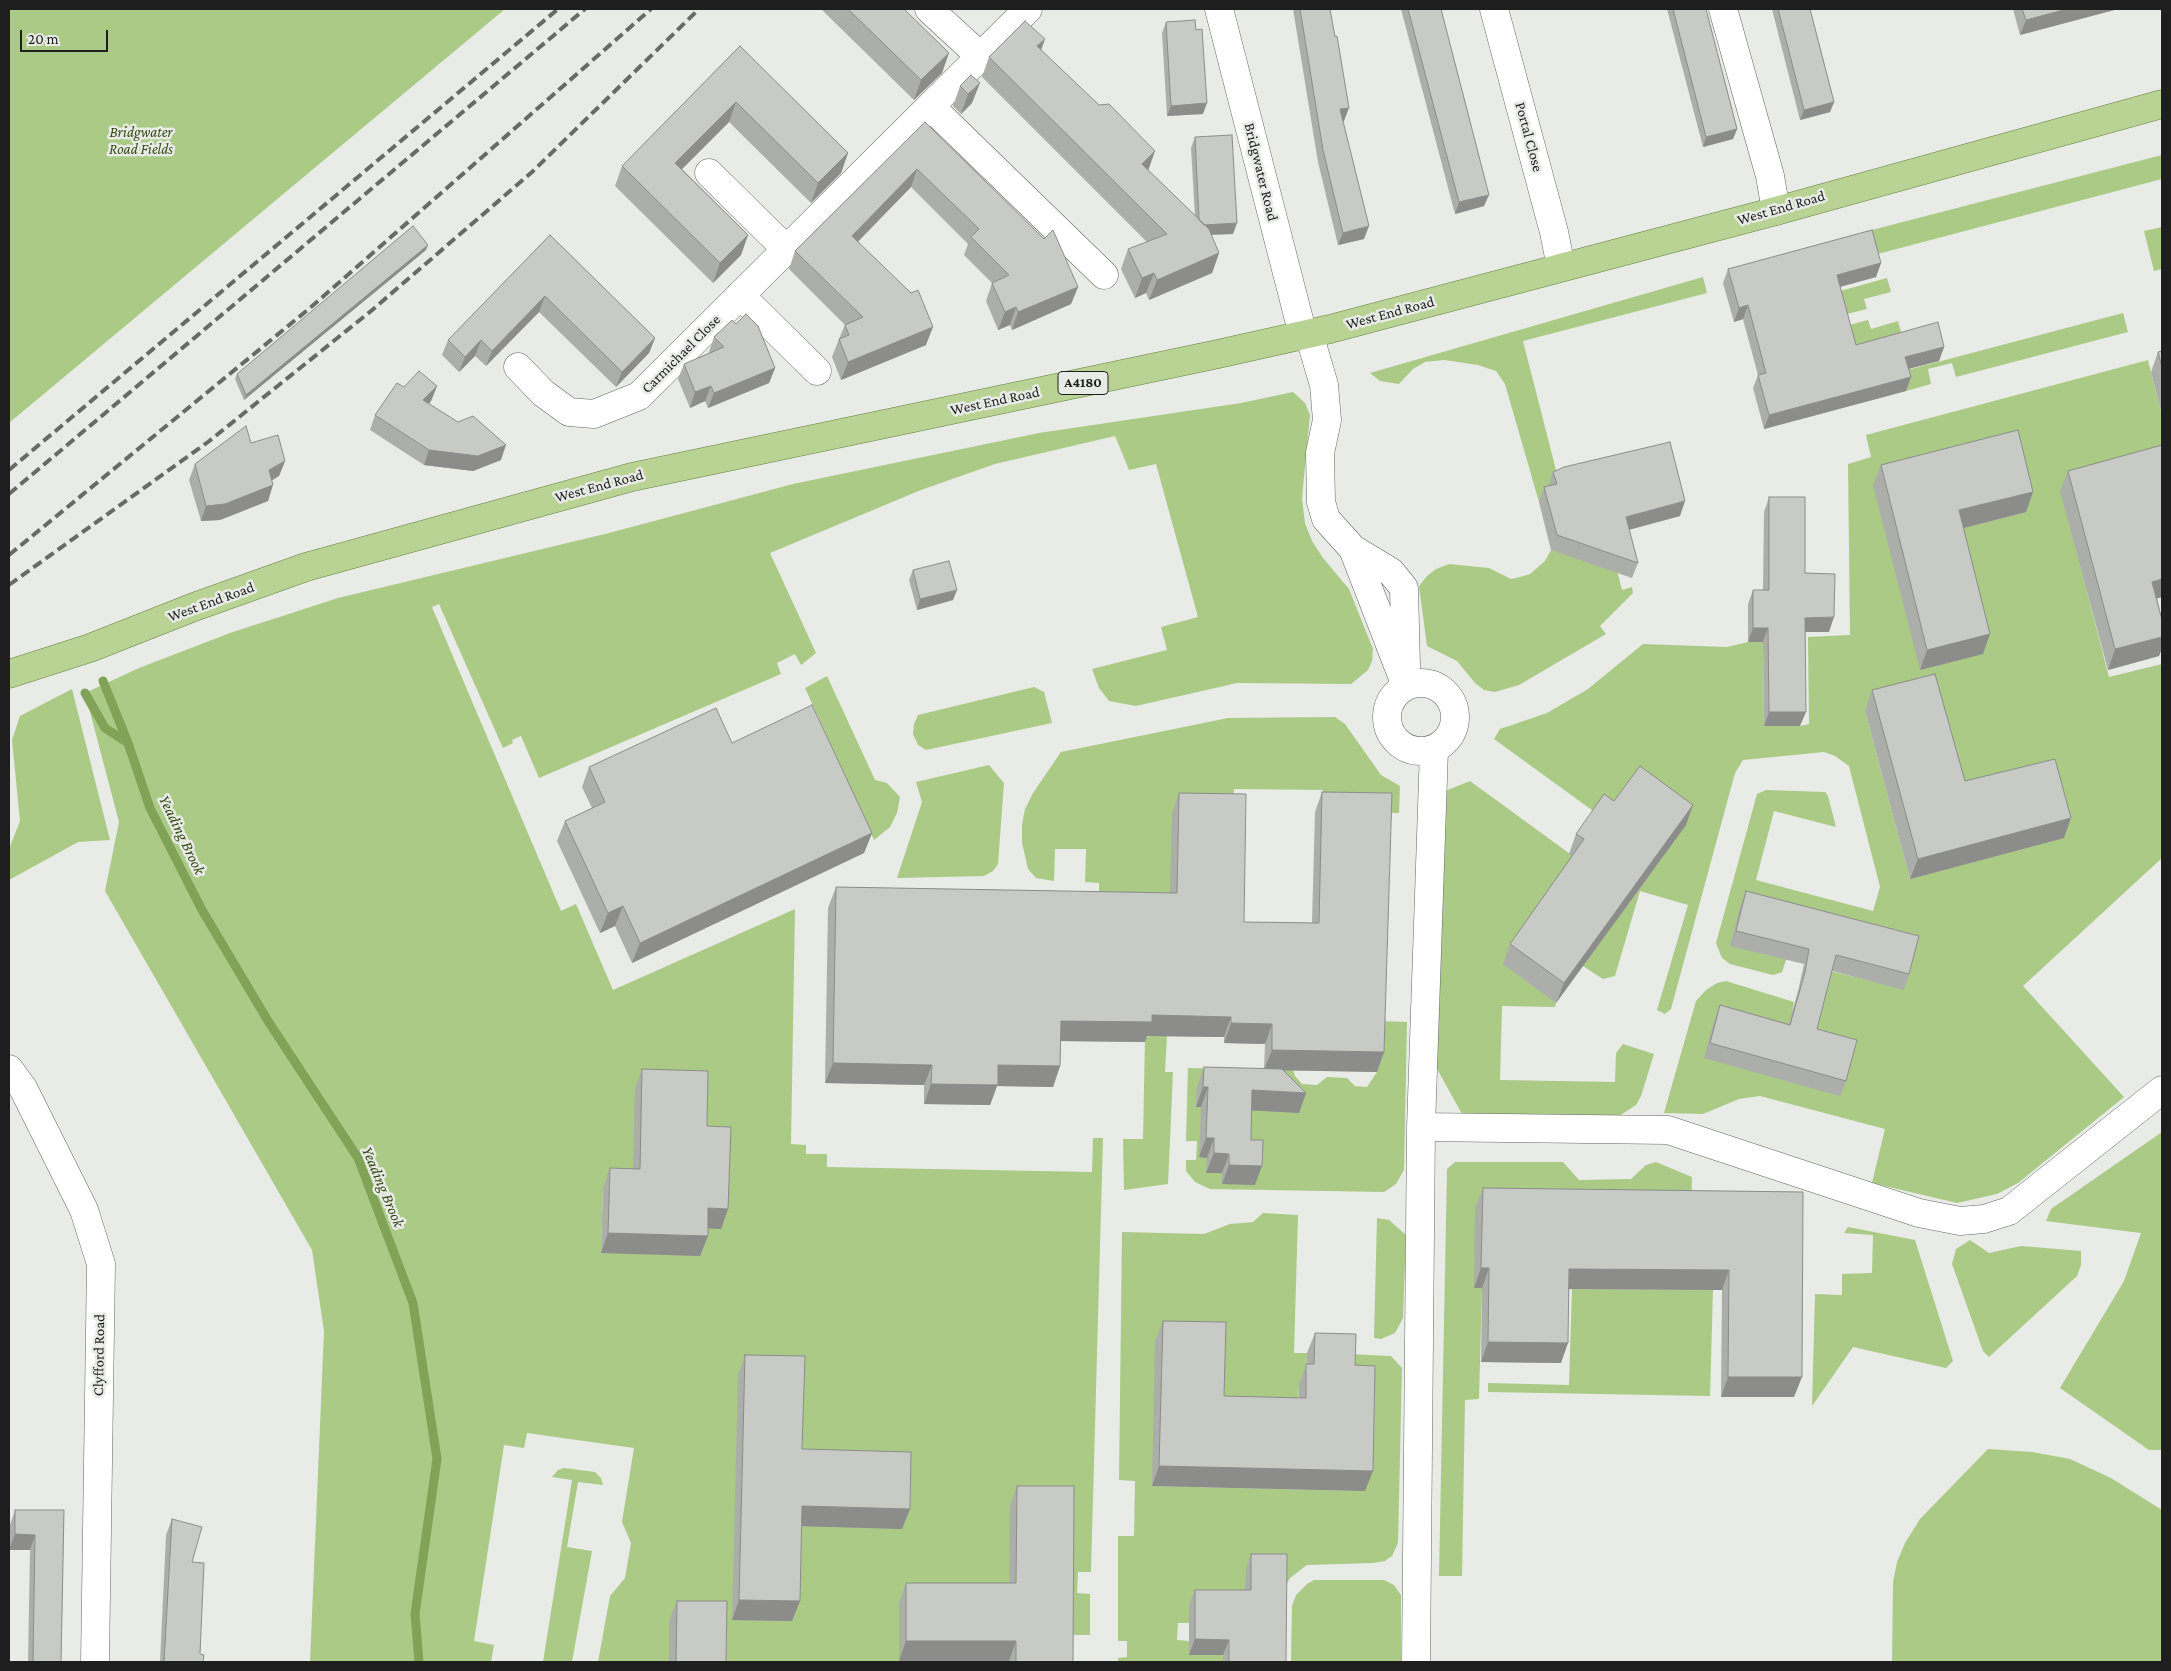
<!DOCTYPE html>
<style>
body{margin:0}
#map{position:relative;width:2171px;height:1671px;overflow:hidden;background:#e9ebe7;font-family:"Crimson Pro",serif}
canvas{display:block}
.frame{position:absolute;inset:0;border:10px solid #1d1e1d;pointer-events:none}
.scale{position:absolute;left:20px;top:30px;width:88px;height:22px;box-sizing:border-box;border:2px solid #1d1e1d;border-top:0;padding-left:6px;font-size:15px;line-height:18px;white-space:nowrap;color:#1d1e1d;-webkit-text-stroke:4px #e9ebe7;paint-order:stroke}
</style>
<div id="map">
<canvas width="2171" height="1671"></canvas>
<div class="frame"></div>
<div class="scale">20 m</div>
</div>
<script>
const ctx = document.querySelector('canvas').getContext('2d');
ctx.lineJoin = 'round';
function paint(path, color) {
  ctx.fillStyle = color;
  ctx.fill(path, 'evenodd');
}
function poly(rows) {
  const path = new Path2D();
  for (const r of rows) {
    if (r.length === 3) {
      path.moveTo(r[0] + r[2], r[1]);
      path.arc(r[0], r[1], r[2], 0, 2 * Math.PI);
      continue;
    }
    path.moveTo(r[0], r[1]);
    for (let i = 2; i < r.length; i += 2) path.lineTo(r[i], r[i + 1]);
  }
  return path;
}
function stroke(path, color, width, dash) {
  ctx.strokeStyle = color;
  ctx.lineWidth = width;
  ctx.lineCap = dash ? 'butt' : 'round';
  ctx.setLineDash(dash || []);
  ctx.stroke(path);
}
function write(font, color, halo, rows, align = 'center') {
  ctx.font = font + ' "Crimson Pro",serif';
  ctx.lineWidth = 5;
  ctx.setLineDash([]);
  ctx.textBaseline = 'middle';
  ctx.strokeStyle = halo;
  ctx.fillStyle = color;
  for (const [text, x, y, turn = 0] of rows) {
    ctx.save();
    ctx.translate(x, y);
    ctx.rotate((+turn || 0) * Math.PI / 180);
    ctx.textAlign = isNaN(turn) ? turn : align;
    if (halo) ctx.strokeText(text, 0, 0);
    ctx.fillText(text, 0, 0);
    ctx.restore();
  }
}
paint(poly([
 [9,9,505,9,9,423],
 [2162,155,2162,179,1870,256,1864,232],
 [2162,227,2162,269,2154,271,2144,231],
 [1703,277,1707,293,1523,341,1559,482,1539,502,1505,384,1496,371,1478,365,1444,360,1425,362,1413,369,1399,384,1380,381,1370,373],
 [1887,278,1891,292,1864,299,1867,309,1839,316,1833,293],
 [2123,313,2128,332,1956,377,1952,363,1928,369,1931,384,1906,391,1894,347,1851,358,1842,327,1868,320,1871,329,1898,321,1911,369],
 [2148,360,2162,415,2162,464,2061,491,2109,677,2162,664,2162,858,2023,986,2124,1097,2018,1183,1997,1194,1957,1203,1872,1183,1885,1129,1760,1096,1739,1099,1703,1114,1664,1113,1696,1001,1706,990,1717,983,1726,981,1794,1002,1792,1014,1811,1044,1830,971,1904,989,1913,952,1786,960,1782,972,1773,975,1730,964,1722,958,1716,943,1757,794,1766,790,1825,792,1828,796,1836,827,1774,811,1756,880,1873,911,1880,887,1849,766,1835,756,1824,752,1743,760,1735,773,1671,1009,1665,1014,1657,1010,1688,905,1640,891,1615,976,1603,979,1583,966,1607,821,1494,739,1500,729,1547,713,1588,689,1643,644,1727,647,1748,642,1763,642,1764,726,1800,726,1809,724,1808,637,1850,635,1848,464,1871,457,1866,435],
 [1928,694,1957,801,1910,879,1865,711],
 [1293,392,1305,403,1310,415,1302,498,1305,523,1312,541,1323,558,1349,589,1373,649,1372,661,1368,670,1351,684,1237,683,1136,706,1109,701,1099,688,1092,669,1167,650,1161,627,1198,617,1156,464,1129,470,1115,436,995,464,921,490,770,553,816,653,801,665,795,654,777,663,781,674,539,778,521,736,512,740,513,743,503,748,439,604,432,607,561,911,576,904,613,990,795,909,791,1144,806,1145,806,1154,827,1154,827,1167,1092,1172,1093,1138,1103,1138,1091,1570,1091,1572,1078,1572,1077,1593,1090,1594,1090,1635,1065,1635,1009,1603,899,1603,899,1661,1009,1662,719,1662,670,1621,669,1662,598,1662,610,1596,625,1578,631,1543,622,1522,634,1448,527,1433,524,1448,504,1445,474,1641,494,1645,491,1662,310,1662,324,1331,312,1250,105,891,119,822,85,693,139,668,230,633,338,598,609,533,793,484,1039,433,1241,403],
 [603,1188,632,1189,601,1253],
 [1551,550,1617,570,1622,590,1632,587,1633,593,1600,626,1606,634,1519,685,1495,692,1484,690,1475,683,1457,661,1427,646,1419,586,1427,576,1436,569,1449,564,1489,568,1511,579,1520,577,1530,574,1545,561],
 [827,676,875,780,887,783,900,797,897,813,890,827,874,840,805,688],
 [1034,687,1044,692,1052,723,926,750,918,745,913,734,914,724,918,715],
 [72,689,110,840,78,842,9,880,9,849,20,821,12,740,20,716],
 [1335,717,1345,724,1381,775,1400,786,1399,813,1323,812,1323,790,1234,789,1233,814,1169,934,1099,912,1099,883,1085,882,1086,849,1055,849,1054,881,1036,878,1028,869,1022,843,1022,825,1025,809,1033,793,1061,752,1228,718],
 [989,765,1004,783,998,864,993,871,984,876,897,878,922,802,916,782],
 [1470,781,1577,859,1556,1003,1555,1007,1502,1006,1500,1080,1615,1082,1616,1053,1623,1044,1654,1054,1641,1096,1636,1105,1616,1118,1462,1114,1436,1067,1440,793],
 [1378,1021,1407,1022,1404,1170,1396,1184,1384,1192,1210,1189,1195,1182,1186,1171,1186,1160,1196,1160,1197,1141,1186,1141,1188,1068,1293,1070,1295,1076,1302,1084,1317,1085,1327,1077,1347,1078,1355,1086,1367,1087,1377,1072],
 [1151,1036,1167,1036,1165,1072,1173,1072,1168,1184,1124,1190,1123,1139,1143,1139,1145,1037],
 [2162,1132,2162,1450,2149,1450,2060,1388,2124,1281,2141,1233,2046,1221,2051,1209],
 [1455,1162,1563,1162,1579,1180,1631,1179,1646,1165,1656,1162,1692,1177,1691,1211,1474,1288,1482,1288,1479,1399,1465,1400,1462,1576,1439,1576,1447,1169],
 [1263,1213,1298,1215,1294,1353,1307,1353,1306,1384,1299,1385,1298,1419,1152,1486,1365,1491,1368,1386,1348,1354,1391,1356,1402,1368,1398,1543,1392,1556,1385,1561,1373,1563,1307,1565,1290,1578,1286,1585,1245,1606,1189,1623,1178,1623,1177,1640,1189,1641,1189,1655,1245,1655,1223,1660,1223,1662,1118,1662,1118,1658,1127,1657,1127,1641,1118,1641,1118,1536,1134,1536,1135,1481,1119,1480,1122,1232,1204,1234,1230,1224,1253,1222],
 [1377,1218,1389,1220,1406,1235,1403,1318,1395,1333,1381,1339,1374,1338],
 [1848,1227,1915,1240,1953,1361,1946,1368,1853,1347,1812,1406,1815,1294,1842,1295,1842,1274,1872,1273,1873,1235,1844,1233],
 [1970,1240,1989,1253,2021,1246,2081,1251,2081,1265,2077,1276,1989,1357,1983,1351,1952,1264,1956,1249],
 [1572,1289,1713,1290,1710,1396,1488,1392,1488,1383,1569,1385],
 [1988,1449,2032,1452,2070,1459,2111,1478,2162,1510,2162,1662,1892,1662,1893,1582,1897,1562,1905,1543,1920,1519],
 [564,1468,595,1472,601,1478,603,1485,578,1482,567,1547,592,1551,572,1662,543,1662,572,1480,552,1477,558,1470],
 [1314,1580,1384,1580,1394,1585,1401,1595,1401,1662,1291,1662,1292,1606,1296,1595,1307,1584]
]), '#aaca86');
stroke(poly([
 [103,681,128,743,150,808,202,910,268,1021,358,1158,413,1303,437,1459,415,1614,419,1662],
 [85,693,105,728,128,743]
]), '#81a358', 9);
const street = poly([
 [929,9,981,57],
 [1219,9,1303,335],
 [1494,9,1554,232,1561,267],
 [1723,9,1770,176,1776,211],
 [931,107,1104,275],
 [709,173,786,249],
 [740,295,817,371],
 [1309,334,1324,385,1327,420,1320,453,1321,502,1326,519,1353,549,1406,686],
 [518,367,543,393,569,412,594,414,639,396,1028,9],
 [1353,549,1391,572,1404,588,1406,666],
 [1421,717,34],
 [9,1069,23,1088,84,1210,101,1264,95,1662],
 [1421,1127,1668,1130,1919,1213,1960,1221,1984,1219,2009,1211,2162,1090],
 [1416,1662,1421,1127,1434,749]
]);
const primary = poly([
 [9,674,90,648,194,607,306,567,632,477,1218,354,1330,329,1776,211,2162,104]
]);
stroke(street, '#646663', 29);
stroke(primary, '#63803c', 29);
stroke(street, '#fff', 28);
stroke(primary, '#b8d394', 28);
stroke(poly([
 [9,470,558,9],
 [9,494,585,9],
 [9,555,310,308,651,9],
 [9,585,208,442,371,311,532,172,699,9]
]), '#696a68', 4, [10, 5]);
paint(poly([
 [821,9,904,9,942,73,914,100],
 [1293,9,1330,9,1344,121,1343,121,1364,239,1338,245,1318,162],
 [1401,9,1441,9,1484,206,1455,214],
 [1667,9,1706,9,1737,129,1733,139,1703,147],
 [1772,9,1810,9,1834,102,1830,112,1800,120],
 [2013,9,2118,9,2020,35],
 [1166,22,1203,114,1167,116,1162,33],
 [740,46,848,153,841,173,811,203,729,122,682,169,748,235,741,255,713,283,615,186,622,166],
 [1041,50,1148,170,1195,216,1191,148,1195,137,1233,234,1211,235,1219,253,1212,273,1149,300,1146,293,1135,298,1121,269,1128,249,1147,242,982,77,989,57],
 [971,75,972,103,961,114,953,106,960,86],
 [925,122,1078,287,1071,304,1012,330,1010,325,998,330,986,301,992,283,964,255,968,244,911,187,858,241,926,345,841,380,832,357,839,339,845,325,789,269,795,251],
 [550,235,655,338,649,353,616,387,539,312,486,366,475,356,459,372,442,355,448,340],
 [426,250,244,400,235,379,237,374],
 [1881,263,1876,277,1840,287,1856,345,1944,347,1939,361,1908,369,1906,391,1764,429,1753,388,1758,375,1743,319,1734,322,1723,283,1728,269],
 [714,337,775,368,769,383,708,408,705,401,690,408,678,379,684,364,709,353,709,352],
 [2162,351,2162,415,2151,372,2158,352],
 [437,386,431,401,429,404,501,460,473,471,424,465,370,430,375,415,404,387],
 [251,443,285,461,279,476,272,480,268,501,220,520,201,521,189,480,195,464],
 [1881,465,2033,492,2026,512,1963,528,1983,654,1920,670,1873,485],
 [2068,471,2162,597,2157,598,2162,620,2162,648,2159,656,2108,670,2060,491],
 [1553,472,1680,516,1629,530,1638,563,1632,578,1551,550,1539,502,1544,487,1548,486],
 [1769,497,1805,573,1829,632,1805,632,1800,726,1764,726,1763,642,1748,642,1748,604,1753,590,1763,590,1764,512],
 [913,570,953,600,917,610,909,580],
 [1872,690,1965,781,2064,838,1910,879,1865,711],
 [732,743,872,833,864,853,632,963,615,926,600,933,557,841,565,821,592,808,582,787,589,767],
 [1322,792,1384,1052,1377,1072,1284,1070,1306,1093,1299,1113,1252,1110,1251,1140,1255,1185,1222,1184,1222,1173,1206,1173,1207,1158,1199,1157,1201,1107,1196,1107,1197,1087,1204,1067,1264,1069,1265,1044,1224,1043,1224,1037,1147,1036,1145,1042,1061,1041,1060,1066,1053,1087,997,1086,990,1105,924,1104,924,1085,825,1083,828,908,836,887,1170,893,1172,814,1179,793,1244,922,1312,923,1315,812],
 [1614,801,1686,825,1556,1003,1503,964,1510,944,1572,856,1569,854,1576,834],
 [1746,891,1909,974,1904,990,1832,971,1817,1029,1846,1081,1840,1096,1704,1058,1714,1021,1720,1005,1789,1024,1799,987,1804,964,1730,946,1740,907],
 [642,1069,728,1209,721,1229,708,1228,708,1236,700,1256,601,1253,603,1188,610,1168,633,1169,635,1089],
 [1483,1188,1803,1192,1794,1397,1721,1397,1722,1290,1569,1289,1561,1363,1481,1362,1482,1288,1474,1288,1475,1208],
 [1163,1321,1224,1396,1299,1398,1299,1384,1307,1364,1307,1353,1315,1333,1355,1365,1365,1491,1152,1486,1155,1341],
 [745,1355,802,1449,902,1529,801,1526,800,1601,792,1621,732,1620,738,1375],
 [1017,1486,1073,1662,899,1661,899,1603,906,1583,1009,1583,1010,1506],
 [15,1510,64,1510,61,1662,28,1662,30,1550,9,1550,10,1525],
 [172,1519,192,1562,200,1654,203,1662,160,1662,166,1535],
 [1251,1554,1286,1662,1223,1662,1223,1655,1189,1655,1189,1605,1195,1590,1245,1590,1246,1569],
 [677,1601,726,1662,669,1662,669,1621]
]), '#acaeaa');
paint(poly([
 [2067,9,2118,9,2020,35,2026,20],
 [1045,39,1038,59,1037,46],
 [949,53,942,73,914,100,921,80],
 [980,83,972,103,961,114,968,94],
 [736,102,729,122,668,183,675,163],
 [1834,102,1830,112,1800,120,1804,110],
 [1207,103,1203,114,1167,116,1171,106],
 [1349,108,1344,121,1336,122,1340,109],
 [1737,129,1733,139,1703,147,1706,137],
 [1155,151,1148,171,1142,164],
 [848,153,841,173,811,203,818,183],
 [917,169,911,187,846,254,852,236],
 [1489,195,1484,206,1455,214,1459,202],
 [1237,223,1233,234,1196,235,1200,225],
 [1369,226,1364,239,1338,245,1343,233],
 [748,235,741,255,713,283,720,263],
 [428,245,426,250,244,400,246,395],
 [1219,253,1212,273,1149,300,1157,280],
 [1881,263,1876,277,1832,289,1837,275],
 [1154,273,1146,293,1135,298,1142,278],
 [1078,287,1071,304,1012,330,1018,312],
 [545,296,539,312,486,366,492,351],
 [1748,305,1743,319,1734,322,1739,308],
 [1016,307,1010,325,998,330,1005,312],
 [933,327,926,345,841,380,848,362],
 [655,338,649,353,616,387,622,372],
 [481,340,475,356,459,372,465,357],
 [1944,347,1939,361,1900,371,1905,357],
 [775,368,769,383,708,408,714,393],
 [1911,377,1906,391,1764,429,1769,415],
 [437,386,431,401,417,415,423,400],
 [711,386,705,401,690,408,695,392],
 [506,445,501,460,473,471,424,465,429,450],
 [285,461,279,476,263,486,269,470],
 [273,485,268,501,220,520,201,521,206,506],
 [2033,492,2026,512,1952,531,1959,510],
 [1685,501,1680,516,1620,532,1626,517],
 [2162,579,2162,597,2145,602,2152,582],
 [957,590,953,600,917,610,920,599],
 [1834,617,1829,632,1800,632,1805,618],
 [1753,628,1768,628,1763,642,1748,642],
 [1990,634,1983,654,1920,670,1927,650],
 [2162,637,2162,648,2159,656,2108,670,2115,649],
 [1769,712,1806,712,1800,726,1764,726],
 [1693,805,1686,825,1556,1003,1564,983],
 [2071,818,2064,838,1910,879,1918,859],
 [872,833,864,853,632,963,640,943],
 [623,906,615,926,600,933,608,913],
 [1152,1015,1231,1017,1224,1037,1147,1036,1145,1042,1054,1041,1061,1021],
 [1231,1023,1272,1024,1265,1044,1224,1043],
 [1272,1050,1384,1052,1377,1072,1264,1070],
 [833,1063,932,1065,924,1085,825,1083],
 [998,1065,1060,1066,1053,1087,997,1086,990,1105,924,1104,931,1084],
 [1203,1087,1208,1087,1201,1107,1196,1107],
 [1252,1090,1306,1093,1299,1113,1245,1110],
 [1206,1138,1214,1138,1207,1158,1199,1157],
 [1214,1153,1229,1154,1222,1173,1206,1173],
 [1229,1165,1262,1166,1255,1185,1222,1184],
 [708,1208,728,1209,721,1229,701,1228],
 [608,1233,708,1236,700,1256,601,1253],
 [1481,1268,1489,1268,1482,1288,1474,1288],
 [1569,1269,1729,1270,1722,1290,1562,1289],
 [1488,1342,1568,1343,1561,1363,1481,1362],
 [1728,1377,1802,1377,1794,1397,1721,1397],
 [1159,1466,1373,1471,1365,1491,1152,1486],
 [802,1506,910,1509,902,1529,795,1526],
 [15,1534,35,1535,30,1550,9,1550],
 [739,1600,800,1601,792,1621,732,1620],
 [1195,1639,1229,1640,1223,1655,1189,1655],
 [906,1641,1016,1641,1009,1661,899,1661]
]), '#8c8d8b');
const building = poly([
 [848,9,904,9,949,53,921,80,848,9],
 [1300,9,1330,9,1335,37,1337,36,1349,108,1340,109,1369,226,1343,233,1323,150,1300,9],
 [1408,9,1441,9,1489,195,1459,202,1408,9],
 [1673,9,1706,9,1737,129,1706,137,1673,9],
 [1778,9,1810,9,1834,102,1804,110,1778,9],
 [2022,9,2067,9,2026,20,2022,9],
 [1195,20,1196,30,1202,29,1207,103,1171,106,1166,22,1195,20],
 [1025,21,1045,39,1037,46,1099,105,1109,104,1155,151,1142,164,1209,229,1219,253,1157,280,1154,273,1142,278,1128,249,1167,234,989,57,1025,21],
 [740,46,848,153,818,183,736,102,675,163,748,235,720,263,622,166,740,46],
 [971,75,980,83,968,94,960,86,971,75],
 [925,122,1044,239,1053,230,1078,287,1018,312,1016,307,1005,312,992,283,1009,275,971,237,979,229,917,169,852,236,911,293,918,290,933,327,848,362,839,339,849,335,845,325,863,317,795,251,925,122],
 [1232,135,1237,223,1204,225,1199,220,1195,137,1232,135],
 [413,226,428,245,246,395,237,374,413,226],
 [1872,230,1881,263,1837,275,1856,345,1938,322,1944,347,1905,357,1911,377,1769,415,1758,375,1766,373,1748,305,1739,308,1728,269,1872,230],
 [550,235,655,338,622,372,545,296,492,351,481,340,465,357,448,340,550,235],
 [746,314,758,326,775,368,714,393,711,386,695,392,684,364,724,347,714,337,732,320,736,324,746,314],
 [2162,351,2162,367,2158,352,2162,351],
 [419,371,437,386,423,400,458,422,473,416,506,445,478,456,429,450,375,415,397,383,404,387,419,371],
 [246,426,251,443,278,435,285,461,269,470,273,485,225,504,206,506,195,464,246,426],
 [2018,430,2033,492,1959,510,1990,634,1927,650,1881,465,2018,430],
 [1670,442,1685,501,1626,517,1638,563,1557,535,1544,487,1557,484,1553,472,1564,467,1670,442],
 [2162,445,2162,579,2152,582,2162,620,2162,637,2115,649,2068,471,2162,445],
 [1769,497,1805,497,1805,573,1835,574,1834,617,1805,618,1806,712,1769,712,1768,628,1753,628,1753,590,1769,590,1769,497],
 [949,561,957,590,920,599,913,570,949,561],
 [1935,674,1965,781,2055,759,2071,818,1918,859,1872,690,1935,674],
 [812,705,872,833,640,943,623,906,608,913,565,821,605,802,589,767,716,708,732,743,812,705],
 [1640,766,1693,805,1564,983,1510,944,1584,839,1576,834,1604,794,1614,801,1640,766],
 [1322,792,1392,793,1384,1052,1272,1050,1272,1024,1231,1023,1231,1017,1152,1015,1152,1022,1061,1021,1060,1066,998,1065,998,1085,931,1084,932,1065,833,1063,836,887,1177,893,1179,793,1246,794,1244,922,1319,923,1322,792],
 [1746,891,1919,936,1909,974,1836,955,1817,1029,1857,1040,1846,1081,1710,1043,1720,1005,1790,1025,1805,972,1809,949,1736,931,1746,891],
 [1204,1067,1282,1069,1306,1093,1252,1090,1251,1140,1263,1140,1262,1166,1229,1165,1229,1154,1214,1153,1214,1138,1206,1138,1208,1087,1203,1087,1204,1067],
 [642,1069,708,1071,707,1126,731,1127,728,1209,708,1208,708,1236,608,1233,610,1168,640,1169,642,1069],
 [1483,1188,1803,1192,1802,1377,1728,1377,1729,1270,1569,1269,1568,1343,1488,1342,1489,1268,1481,1268,1483,1188],
 [1163,1321,1226,1322,1224,1396,1306,1398,1306,1364,1314,1364,1315,1333,1356,1334,1355,1365,1375,1366,1373,1471,1159,1466,1163,1321],
 [745,1355,805,1356,802,1449,911,1452,910,1509,802,1506,800,1601,739,1600,745,1355],
 [1017,1486,1074,1486,1073,1662,1016,1662,1016,1641,906,1641,906,1583,1016,1583,1017,1486],
 [15,1510,64,1510,61,1662,33,1662,35,1535,15,1534,15,1510],
 [172,1519,202,1527,192,1562,204,1563,200,1654,204,1655,203,1662,164,1662,172,1519],
 [1251,1554,1287,1554,1286,1662,1229,1662,1229,1640,1195,1639,1195,1590,1251,1590,1251,1554],
 [677,1601,727,1601,726,1662,676,1662,677,1601]
]);
paint(building, '#c8cac6');
stroke(building, '#8c8d8b', 1);
for (const [x, y, w] of [
 [1083,383,50]
]) {
  const box = new Path2D();
  box.roundRect(x - w / 2, y - 11.5, w, 23, 4);
  ctx.fillStyle = '#e9ebe7';
  ctx.fill(box);
  stroke(box, '#1d1e1d', 1);
}
write('bold 14px', '#1d1e1d', null, [
 ["A4180",1083,383]
]);
write('italic 15px', '#334a13', '#e9ebe7', [
 ["Bridgwater",141,132],
 ["Road Fields",141,149]
]);
write('15px', '#1d1e1d', '#e9ebe7', [
 ["Portal Close",1529,137,75],
 ["Bridgwater Road",1261,172,76],
 ["West End Road",1781,208,-16],
 ["West End Road",1390,313,-15],
 ["Carmichael Close",681,354,-45],
 ["West End Road",995,401,-12],
 ["West End Road",599,486,-15],
 ["West End Road",211,602,-20],
 ["Clyfford Road",99,1355,-89]
]);
write('italic 16px', '#334a13', '#e9ebe7', [
 ["Yeading Brook",182,835,64],
 ["Yeading Brook",383,1187,67]
]);
</script>
